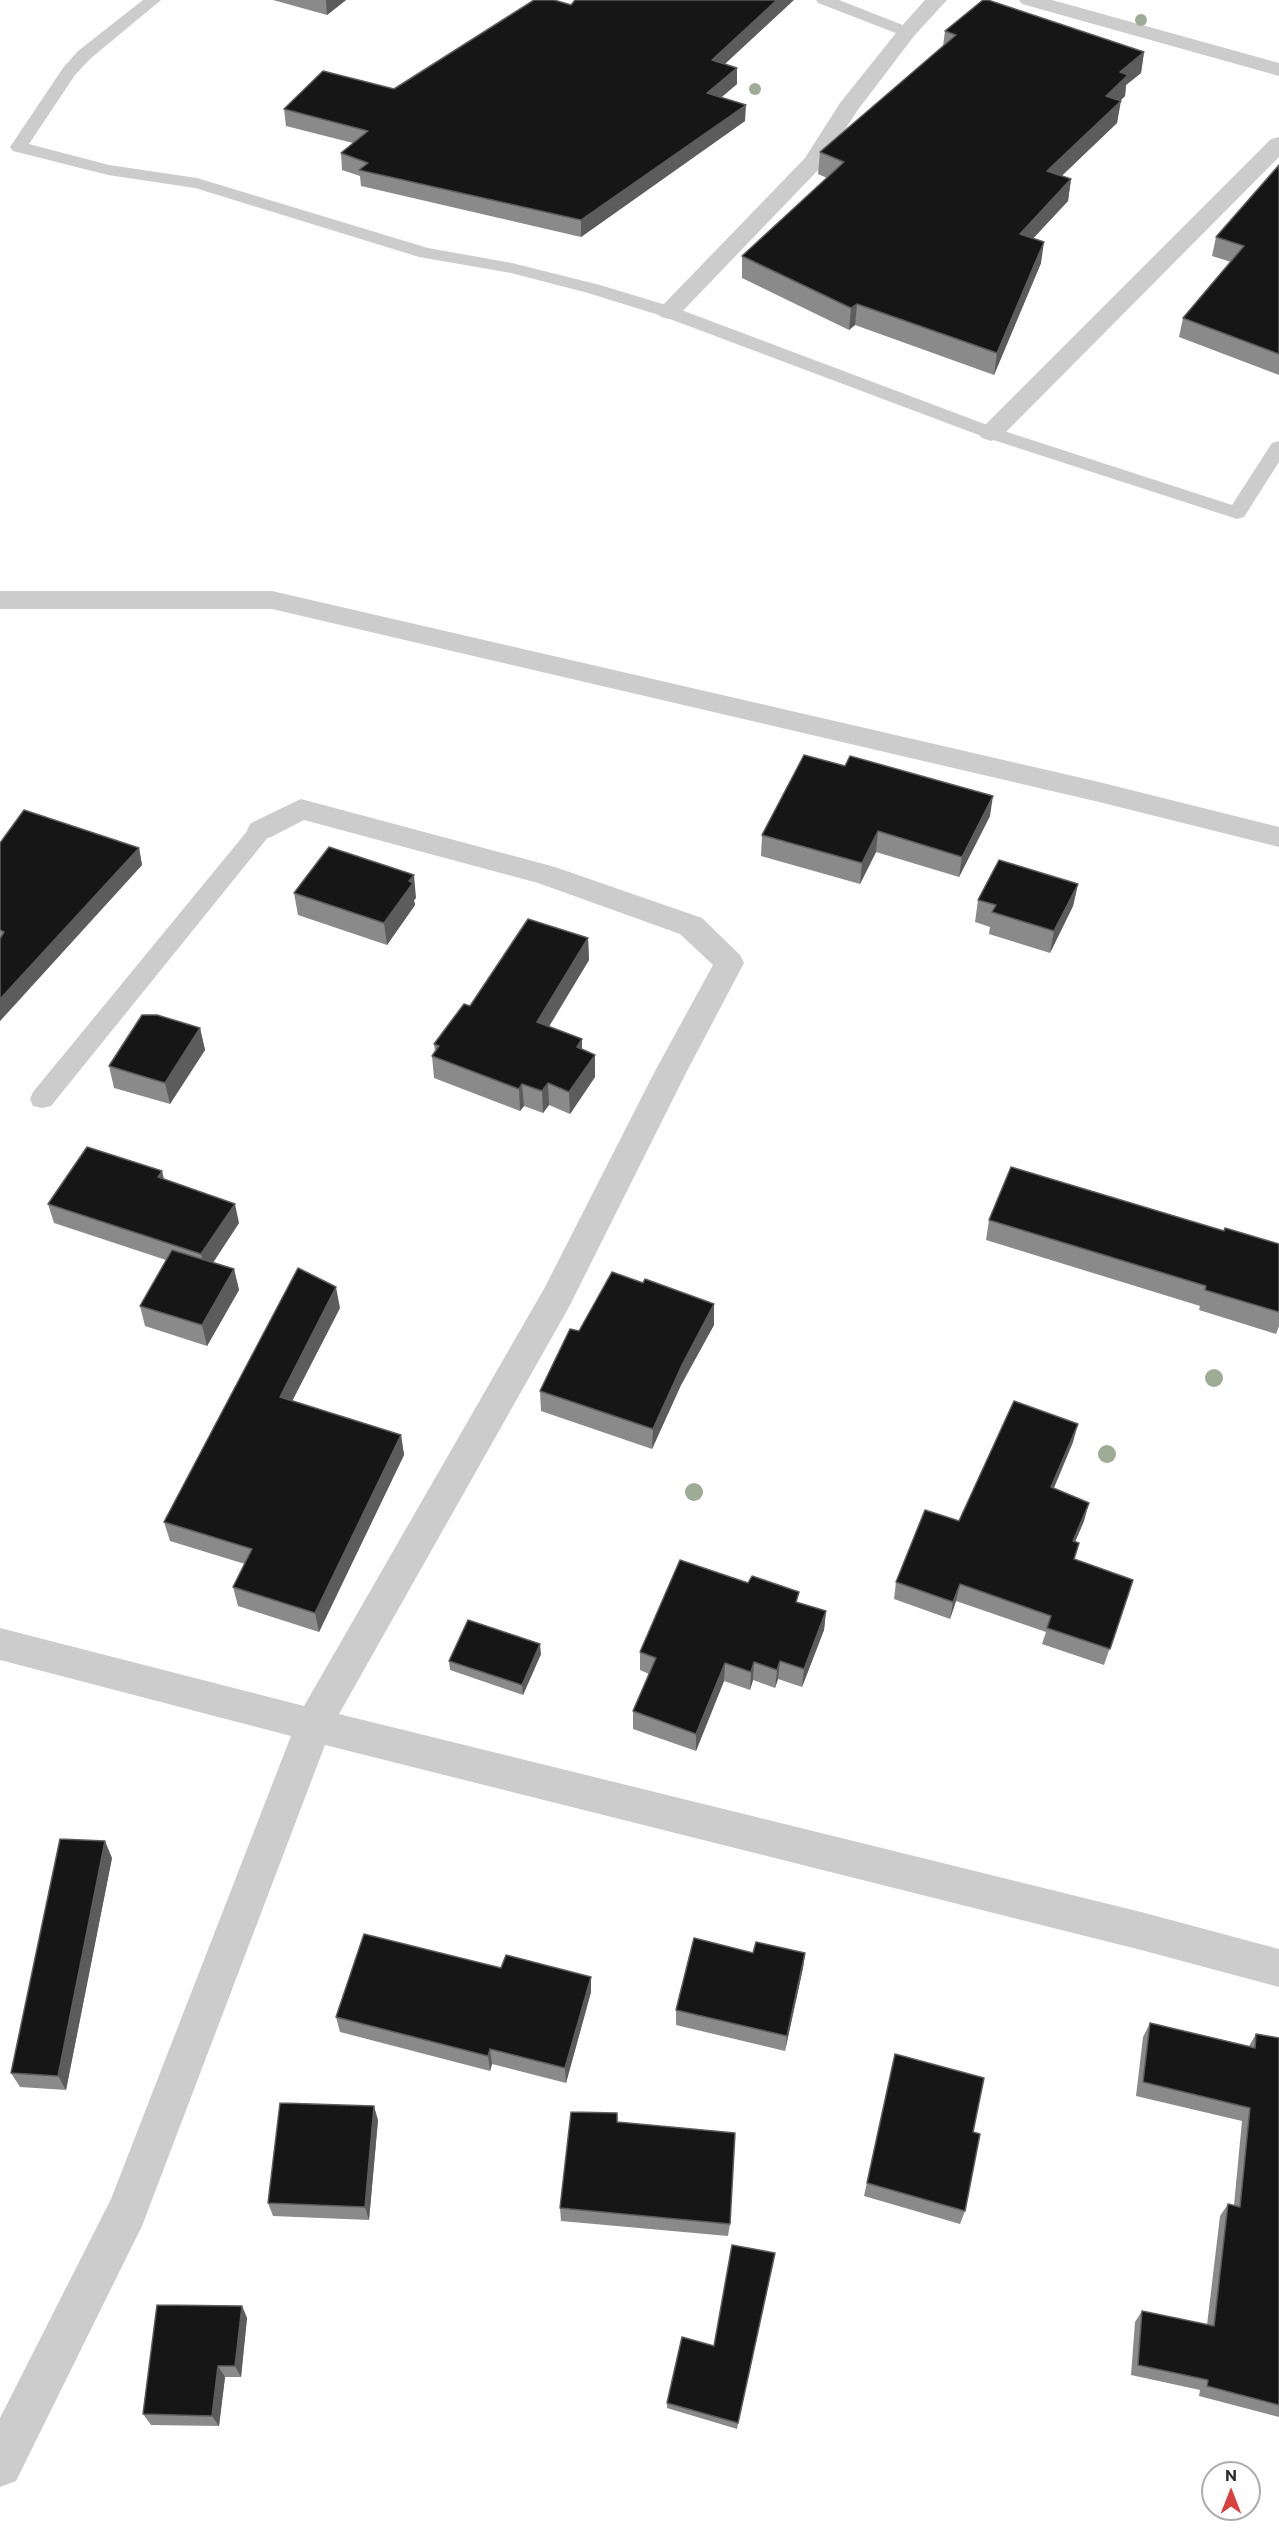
<!DOCTYPE html>
<style>
body{margin:0}
#map{position:relative;width:1279px;height:2539px;overflow:hidden;background:#fff;font-family:Commissioner,sans-serif}
canvas{display:block}
.north{position:absolute;left:1201px;top:2461px;width:60px;height:60px;box-sizing:border-box;background:#fff;border:2px solid #acacac;border-radius:50%;rotate:0deg;font-size:16px;font-weight:700;line-height:24px;text-align:center;color:#2f2f2f}
.north::after{content:'';display:block;margin:auto;width:21px;height:27px;background:#da403d;clip-path:polygon(50% 0,100% 100%,50% 72%,0 100%)}
</style>
<div id="map">
<canvas width="1279" height="2539"></canvas>
<div class="north">N</div>
</div>
<script>
const ctx = document.querySelector('canvas').getContext('2d');
ctx.lineJoin = 'round';
function poly(rows) {
  const path = new Path2D();
  for (const r of rows) {
    path.moveTo(r[0], r[1]);
    for (let i = 2; i < r.length; i += 2) path.lineTo(r[i], r[i + 1]);
  }
  return path;
}
function paint(path, color) {
  ctx.fillStyle = color;
  ctx.fill(path, 'evenodd');
}
function stroke(path, color, width, dash) {
  ctx.strokeStyle = color;
  ctx.lineWidth = width;
  ctx.lineCap = dash ? 'butt' : 'round';
  ctx.setLineDash(dash || []);
  ctx.stroke(path);
}
paint(poly([
 [143,0,161,0,90,59,75,75,29,144,109,165,197,178,428,248,512,263,600,285,676,308,998,429,1232,505,1272,443,1279,441,1279,462,1244,517,1237,519,984,437,662,316,588,293,511,273,419,257,195,188,108,175,13,151,10,147,63,68,78,51,143,0],
 [816,0,839,0,913,29,915,32,907,37,901,35,818,3,816,0],
 [261,822,269,824,272,830,269,836,51,1106,42,1108,33,1106,30,1099,33,1092,253,824,261,822]
]), '#ccc');
paint(poly([
 [925,0,947,0,914,36,857,111,821,167,677,317,669,319,661,317,657,312,661,307,805,158,840,103,900,28,925,0],
 [1019,0,1052,0,1279,63,1279,76,1022,4,1019,0],
 [1279,137,1279,157,1000,438,991,441,982,438,978,433,982,428,1271,139,1279,137],
 [0,591,272,591,1099,782,1279,827,1279,847,1099,802,272,609,0,609,0,591],
 [301,799,555,867,702,918,740,955,744,963,687,1071,569,1307,339,1714,1141,1912,1279,1949,1279,1987,1141,1950,325,1745,142,2226,16,2481,0,2487,0,2418,111,2199,291,1736,0,1660,0,1628,304,1706,545,1287,655,1071,713,965,680,934,538,883,304,820,271,837,261,840,251,837,247,830,251,823,301,799]
]), '#ccc');
ctx.fillStyle = '#9eac95';
for (const [x, y, r] of [
 [1141,20,6],
 [755,89,6],
 [1214,1378,9],
 [1107,1454,9],
 [694,1492,9]
]) {
  ctx.beginPath();
  ctx.arc(x, y, r, 0, 2 * Math.PI);
  ctx.fill();
}
paint(poly([
 [273,0,346,0,327,15],
 [945,31,1144,52,1141,73,1126,85,1125,96,1120,101,1117,123,1061,176,1071,179,1068,201,1033,238,1041,263,994,375,855,325,849,330,742,278,742,256,827,178,818,174,820,152,943,46],
 [725,64,737,84,722,97,745,121,581,237,361,186,360,176,342,170,341,153,353,143,286,126,284,109,394,89],
 [1279,165,1279,375,1179,337,1183,318,1231,262,1212,256,1216,237],
 [990,816,959,877,876,852,860,884,761,856,762,835],
 [0,843,139,848,142,865,0,1021],
 [1078,884,1073,906,1050,953,989,934,990,927,975,922,978,900],
 [294,893,416,898,414,900,415,905,387,945,298,915],
 [588,938,589,960,549,1027,582,1049,595,1055,595,1077,570,1114,549,1105,543,1113,524,1106,520,1111,434,1078,432,1056,435,1051,434,1044,470,1006],
 [200,1028,205,1050,170,1104,114,1088,109,1066],
 [164,1179,239,1223,213,1263,234,1269,239,1290,207,1346,145,1326,140,1306,166,1260,54,1223,48,1204],
 [989,1220,1224,1231,1279,1244,1279,1326,1276,1334,1199,1310,1200,1306,986,1240],
 [643,1283,714,1304,714,1325,681,1385,652,1449,541,1411,540,1391],
 [340,1308,292,1401,401,1435,404,1455,319,1632,238,1606,233,1587,245,1564,170,1541,164,1522],
 [1073,1442,1054,1488,1084,1521,1075,1542,1075,1560,1133,1580,1104,1665,1042,1644,1046,1632,956,1601,950,1619,894,1599,896,1582,959,1521],
 [798,1603,826,1611,824,1630,802,1687,778,1679,775,1688,753,1680,750,1690,724,1681,696,1751,633,1729,633,1711,649,1674,640,1670,640,1652],
 [541,1654,523,1695,450,1670,449,1661],
 [112,1858,66,2090,20,2087,11,2073],
 [753,1953,805,1953,803,1968,785,2051,676,2025,676,2010],
 [591,1992,566,2083,492,2064,490,2071,340,2032,336,2017],
 [1150,2023,1249,2046,1256,2034,1279,2038,1279,2417,1199,2396,1200,2390,1131,2375,1135,2322,1142,2311,1207,2325,1220,2216,1228,2204,1234,2205,1242,2121,1136,2096,1143,2037],
 [892,2068,973,2132,965,2211,960,2224,864,2196],
 [617,2113,618,2122,730,2224,728,2236,561,2221,560,2208],
 [378,2120,369,2220,273,2216,268,2203],
 [774,2259,737,2429,667,2408,667,2403,714,2346],
 [242,2306,247,2318,241,2377,225,2377,219,2426,151,2425,143,2414]
]), '#8a8a8a');
paint(poly([
 [326,0,346,0,327,15],
 [777,0,794,0,712,76,712,60],
 [1144,52,1141,73,1126,85,1125,96,1103,117,1106,96,1120,72],
 [737,68,737,84,707,109,707,93],
 [1121,101,1117,123,1044,193,1047,171],
 [746,105,745,121,581,237,581,220],
 [1071,179,1068,201,1017,256,1020,234],
 [1044,242,1041,263,994,375,997,353],
 [857,304,855,325,849,330,851,308],
 [993,796,990,816,959,877,962,857],
 [878,831,876,852,860,884,862,863],
 [139,848,142,865,0,1021,0,999],
 [414,875,416,898,414,900,415,905,387,945,384,923,409,881],
 [1078,884,1073,906,1050,953,1054,931],
 [588,938,589,960,538,1044,537,1022],
 [200,1028,205,1050,170,1104,165,1083],
 [582,1039,582,1061,577,1047],
 [595,1055,595,1077,570,1114,569,1092],
 [548,1083,549,1105,543,1113,542,1091],
 [522,1084,524,1106,520,1111,519,1089],
 [162,1171,167,1191,158,1177],
 [235,1204,239,1223,206,1273,201,1254],
 [234,1269,239,1290,207,1346,202,1325],
 [336,1287,340,1308,284,1417,280,1397],
 [714,1304,714,1325,681,1385,652,1449,653,1429,682,1365],
 [1078,1424,1073,1442,1047,1504,1051,1487],
 [401,1435,404,1455,319,1632,315,1613],
 [1089,1503,1084,1521,1068,1558,1073,1541],
 [960,1584,956,1601,950,1619,953,1602],
 [826,1611,824,1630,802,1687,804,1669],
 [540,1644,541,1654,523,1695,522,1685],
 [780,1661,778,1679,775,1688,777,1670],
 [754,1662,753,1680,750,1690,751,1672],
 [725,1663,724,1681,696,1751,696,1734],
 [105,1841,112,1858,66,2090,58,2076],
 [805,1953,803,1968,785,2051,787,2036],
 [591,1977,591,1992,566,2083,565,2068],
 [490,2049,492,2064,490,2071,488,2056],
 [374,2106,378,2120,369,2220,365,2207],
 [242,2306,247,2318,241,2377,235,2366],
 [218,2366,225,2377,219,2426,212,2416]
]), '#5c5c5c');
const building = poly([
 [534,0,554,0,571,5,575,0,777,0,712,60,737,68,707,93,746,105,581,220,359,170,368,163,341,153,368,131,284,109,323,71,394,89,534,0],
 [983,0,988,0,1144,52,1120,72,1128,75,1106,96,1121,101,1047,171,1071,179,1020,234,1044,242,997,353,857,304,851,308,742,256,844,162,820,152,956,35,945,31,983,0],
 [1279,165,1279,354,1183,318,1244,246,1216,237,1279,165],
 [804,755,845,766,850,756,993,796,962,857,878,831,862,863,762,835,804,755],
 [24,810,139,848,0,999,0,939,4,932,0,930,0,843,24,810],
 [329,847,414,875,409,881,413,883,384,923,294,893,329,847],
 [999,860,1078,884,1054,931,992,912,996,905,978,900,999,860],
 [528,919,588,938,537,1022,582,1039,577,1047,595,1055,569,1092,548,1083,542,1091,522,1084,519,1089,432,1056,439,1046,434,1044,464,1004,470,1006,528,919],
 [142,1015,157,1015,200,1028,165,1083,109,1066,142,1015],
 [87,1147,162,1171,158,1177,235,1204,201,1254,48,1204,87,1147],
 [1011,1167,1224,1231,1225,1228,1279,1244,1279,1312,1205,1290,1206,1286,989,1220,1011,1167],
 [172,1250,234,1269,202,1325,140,1306,172,1250],
 [298,1268,336,1287,280,1397,401,1435,315,1613,233,1587,252,1549,164,1522,298,1268],
 [612,1272,643,1283,645,1279,714,1304,682,1365,653,1429,540,1391,570,1329,579,1331,612,1272],
 [1014,1401,1078,1424,1051,1487,1089,1503,1073,1541,1079,1543,1074,1559,1133,1580,1110,1649,1047,1628,1051,1616,960,1584,953,1602,896,1582,925,1510,959,1521,1014,1401],
 [680,1560,748,1583,752,1576,799,1592,796,1602,826,1611,804,1669,780,1661,777,1670,754,1662,751,1672,725,1663,696,1734,633,1711,656,1658,640,1652,680,1560],
 [468,1620,540,1644,522,1685,449,1661,468,1620],
 [60,1839,105,1841,58,2076,11,2073,60,1839],
 [364,1934,501,1968,506,1955,591,1977,565,2068,490,2049,488,2056,336,2017,364,1934],
 [694,1938,753,1953,756,1942,805,1953,787,2036,676,2010,694,1938],
 [1150,2023,1255,2048,1256,2034,1279,2038,1279,2405,1207,2386,1208,2380,1138,2365,1142,2311,1214,2326,1228,2204,1240,2207,1250,2108,1143,2082,1150,2023],
 [895,2054,984,2078,973,2132,980,2134,965,2211,867,2183,895,2054],
 [280,2103,374,2106,365,2207,268,2203,280,2103],
 [571,2112,617,2113,617,2122,735,2133,730,2224,560,2208,571,2112],
 [732,2245,775,2253,738,2423,667,2403,682,2337,714,2346,732,2245],
 [157,2305,242,2306,235,2366,218,2366,212,2416,143,2414,157,2305]
]);
paint(building, '#161616');
stroke(building, '#5c5c5c', 1.5);
</script>
